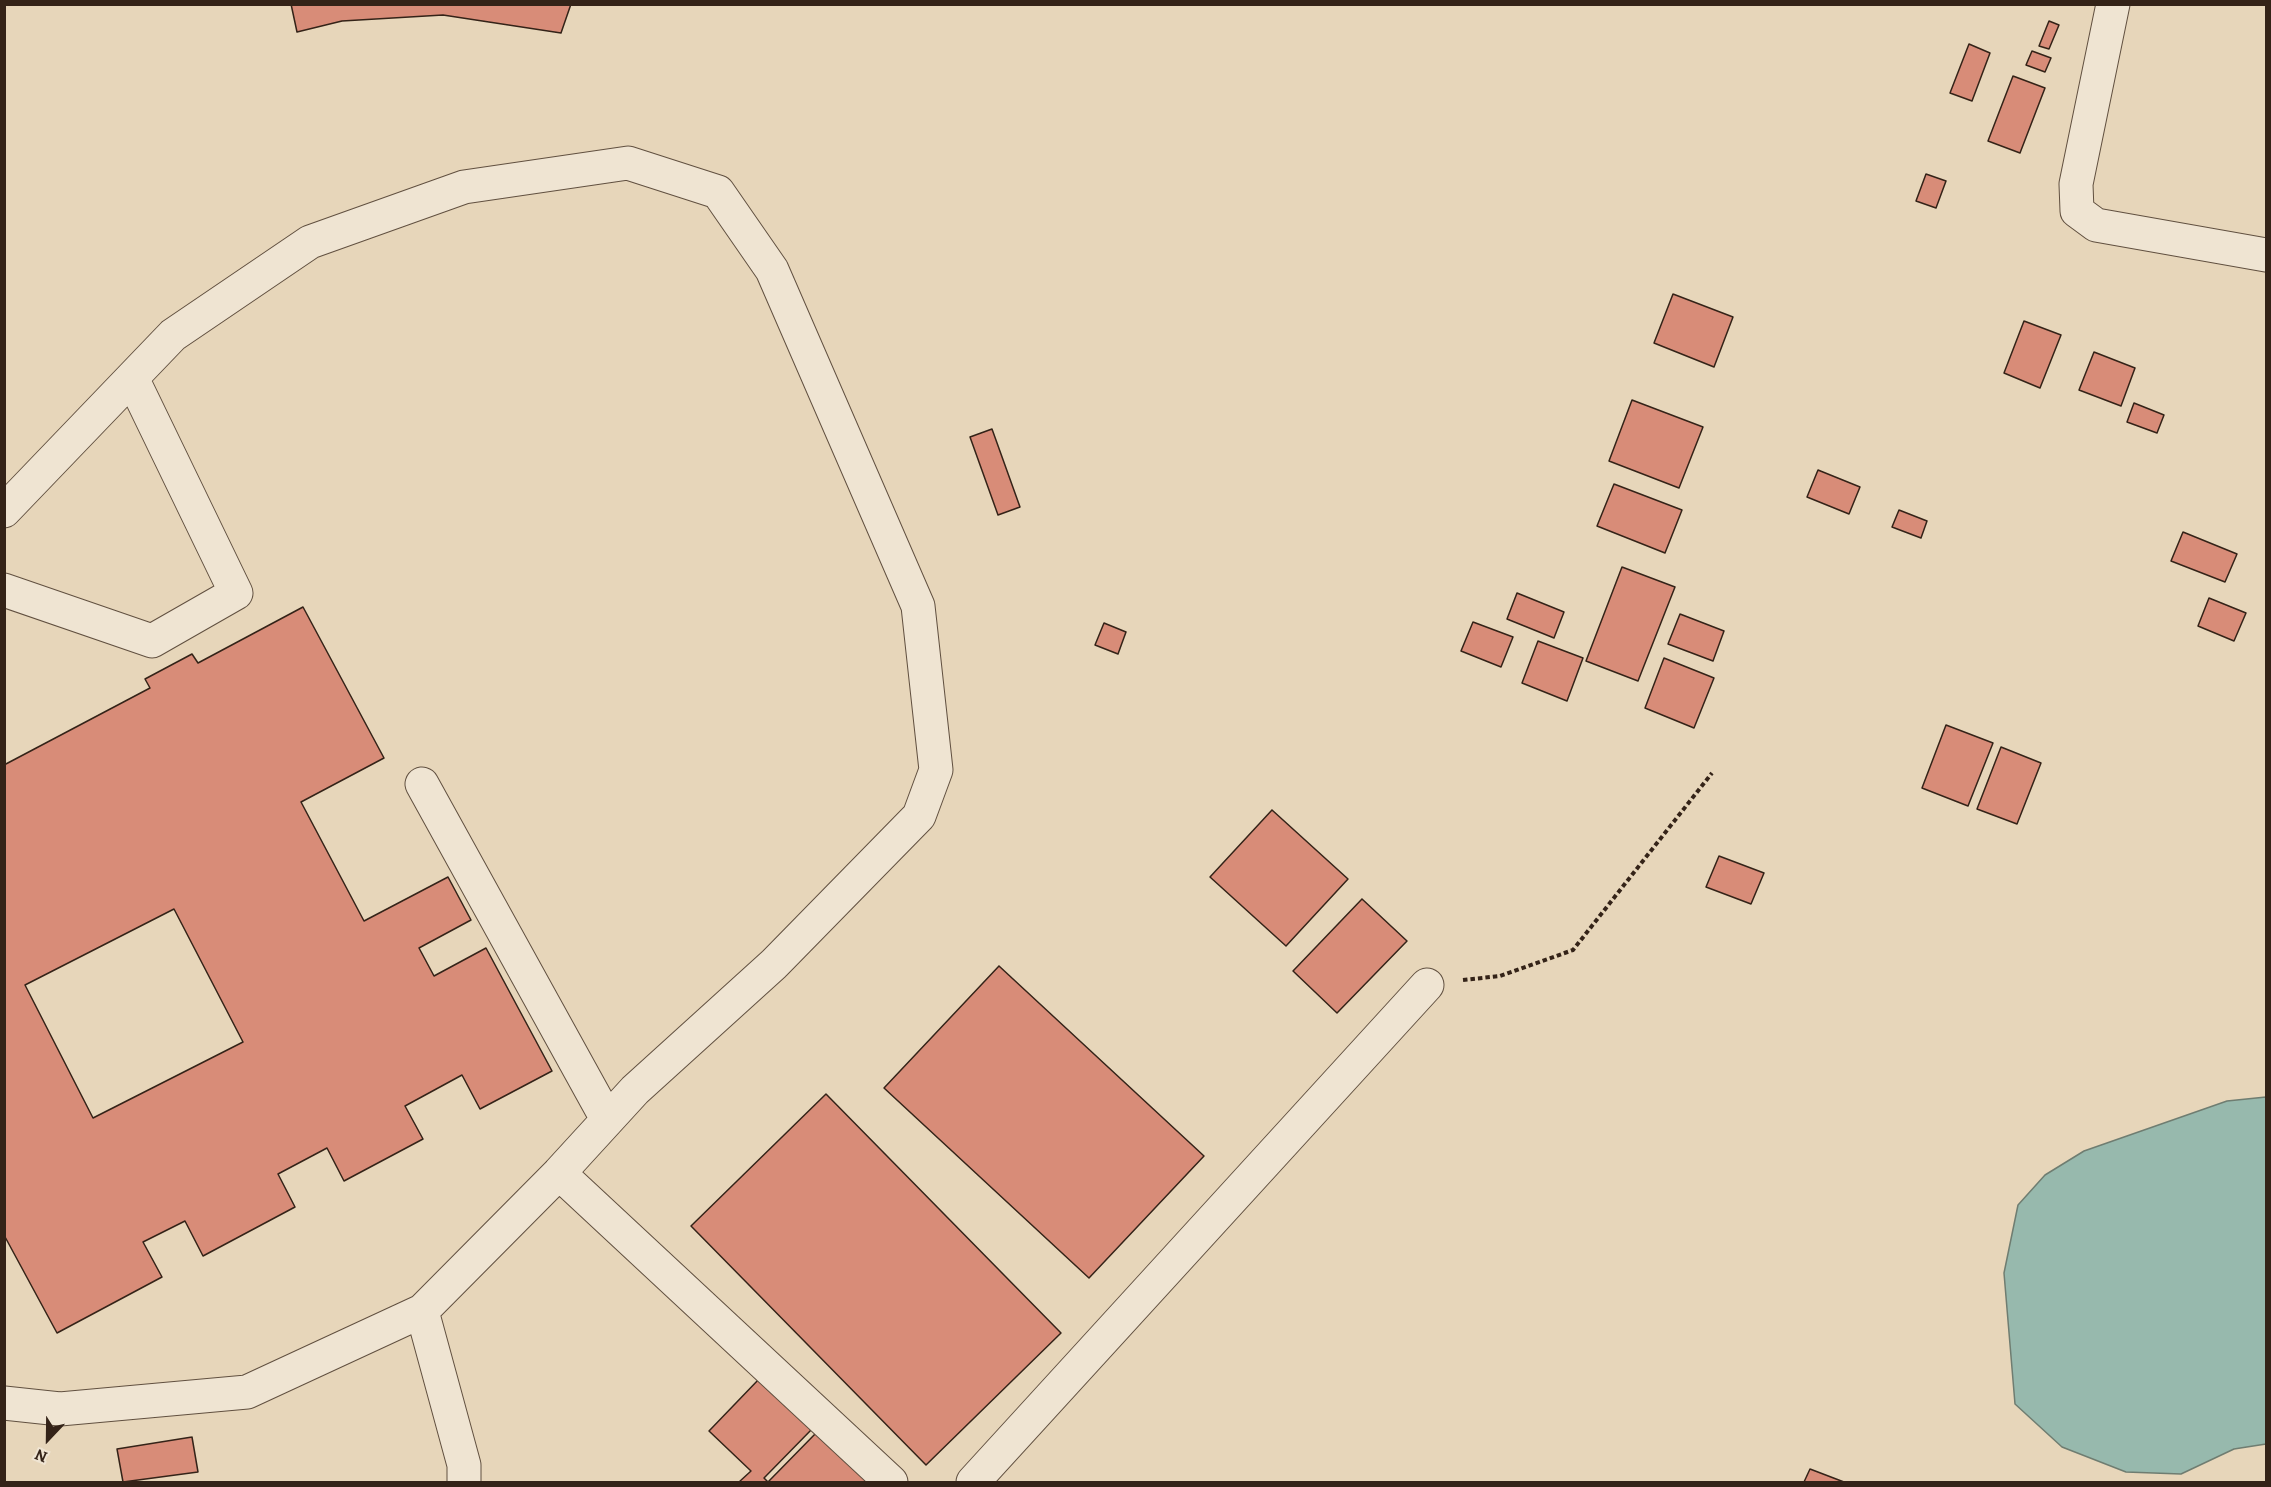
<!DOCTYPE html>
<style>
body{margin:0}
#map{position:relative;width:2271px;height:1487px;overflow:hidden;background:#e7d6ba;font-family:Alegreya,serif}
canvas{display:block}
.frame{position:absolute;inset:0;border:6px solid #342318;pointer-events:none}
.north{position:absolute;left:18px;top:1409px;width:60px;height:60px;-webkit-text-stroke:4px #efe4d2;paint-order:stroke;rotate:202deg;font-size:16px;font-weight:700;line-height:24px;text-align:center;color:#342318}
.north::after{content:'';display:block;margin:auto;width:21px;height:27px;background:#342318;clip-path:polygon(50% 0,100% 100%,50% 72%,0 100%)}
</style>
<div id="map">
<canvas width="2271" height="1487"></canvas>
<div class="frame"></div>
<div class="north">N</div>
</div>
<script>
const ctx = document.querySelector('canvas').getContext('2d');
ctx.lineJoin = 'round';
function paint(path, color) {
  ctx.fillStyle = color;
  ctx.fill(path, 'evenodd');
}
function poly(rows) {
  const path = new Path2D();
  for (const r of rows) {
    path.moveTo(r[0], r[1]);
    for (let i = 2; i < r.length; i += 2) path.lineTo(r[i], r[i + 1]);
  }
  return path;
}
function stroke(path, color, width, dash) {
  ctx.strokeStyle = color;
  ctx.lineWidth = width;
  ctx.lineCap = dash ? 'butt' : 'round';
  ctx.setLineDash(dash || []);
  ctx.stroke(path);
}
const water = poly([
 [2266,1097,2266,1444,2234,1449,2181,1474,2126,1472,2062,1447,2015,1404,2004,1273,2018,1205,2045,1175,2084,1151,2227,1101,2266,1097]
]);
paint(water, '#97b9ad');
stroke(water, '#6f7d71', 1.5);
const building = poly([
 [291,4,571,4,561,33,443,15,342,21,297,32,291,4],
 [2049,21,2059,25,2049,49,2039,46,2049,21],
 [1969,44,1990,53,1972,101,1950,93,1969,44],
 [2032,51,2051,58,2045,72,2026,65,2032,51],
 [2013,76,2045,88,2020,153,1988,141,2013,76],
 [1926,174,1946,181,1936,208,1916,201,1926,174],
 [1673,294,1733,317,1714,367,1654,343,1673,294],
 [2024,321,2061,335,2040,388,2004,373,2024,321],
 [2094,352,2135,368,2121,406,2079,390,2094,352],
 [1632,400,1703,427,1679,488,1609,461,1632,400],
 [2134,403,2164,415,2157,433,2127,422,2134,403],
 [992,429,1020,507,998,515,970,437,992,429],
 [1818,470,1860,487,1849,514,1807,497,1818,470],
 [1614,484,1682,510,1665,553,1597,526,1614,484],
 [1899,510,1927,521,1921,538,1892,527,1899,510],
 [2183,532,2237,554,2225,582,2171,561,2183,532],
 [1622,567,1675,587,1638,681,1586,661,1622,567],
 [1517,593,1564,612,1554,638,1507,619,1517,593],
 [2209,598,2246,613,2234,641,2198,626,2209,598],
 [303,607,384,758,301,802,364,921,448,877,471,920,419,948,434,976,486,948,552,1071,480,1109,462,1075,405,1106,423,1139,344,1181,327,1148,278,1174,295,1207,203,1256,185,1221,143,1242,162,1277,57,1333,4,1235,4,765,150,688,145,679,192,654,198,663,303,607],
 [174,909,243,1042,93,1118,25,985,174,909],
 [1680,614,1724,631,1713,661,1668,644,1680,614],
 [1473,622,1513,637,1501,667,1461,651,1473,622],
 [1104,623,1126,632,1118,654,1095,645,1104,623],
 [1538,641,1583,658,1567,701,1522,683,1538,641],
 [1664,658,1714,678,1694,728,1645,708,1664,658],
 [1946,725,1993,743,1968,806,1922,788,1946,725],
 [2001,747,2041,763,2017,824,1977,809,2001,747],
 [1272,810,1348,879,1286,946,1210,877,1272,810],
 [1719,856,1764,873,1751,904,1706,887,1719,856],
 [1362,899,1407,941,1337,1013,1293,971,1362,899],
 [999,966,1204,1156,1089,1278,884,1088,999,966],
 [826,1094,1061,1333,926,1465,691,1226,826,1094],
 [760,1378,813,1428,764,1478,768,1482,739,1482,751,1471,709,1431,760,1378],
 [817,1432,870,1482,768,1482,817,1432],
 [192,1437,198,1472,123,1482,117,1449,192,1437],
 [1810,1469,1844,1482,1804,1482,1810,1469]
]);
paint(building, '#d88c78');
stroke(building, '#342318', 1.5);
const minor = poly([
 [2113,4,2076,184,2077,211,2096,225,2266,255],
 [4,511,173,335,310,242,464,187,628,163,718,192,772,270,918,606,936,770,919,816,774,964,635,1090,559,1173,422,1311],
 [4,590,152,641,236,593,132,378],
 [422,784,607,1119],
 [559,1173,891,1482],
 [4,1403,60,1409,247,1392,422,1311,464,1465,464,1482],
 [973,1482,1427,985]
]);
stroke(minor, '#615040', 35);
stroke(poly([
 [1463,980,1500,976,1573,950,1712,773]
]), '#342318', 4, [4.5, 3]);
stroke(minor, '#efe4d2', 33);
</script>
